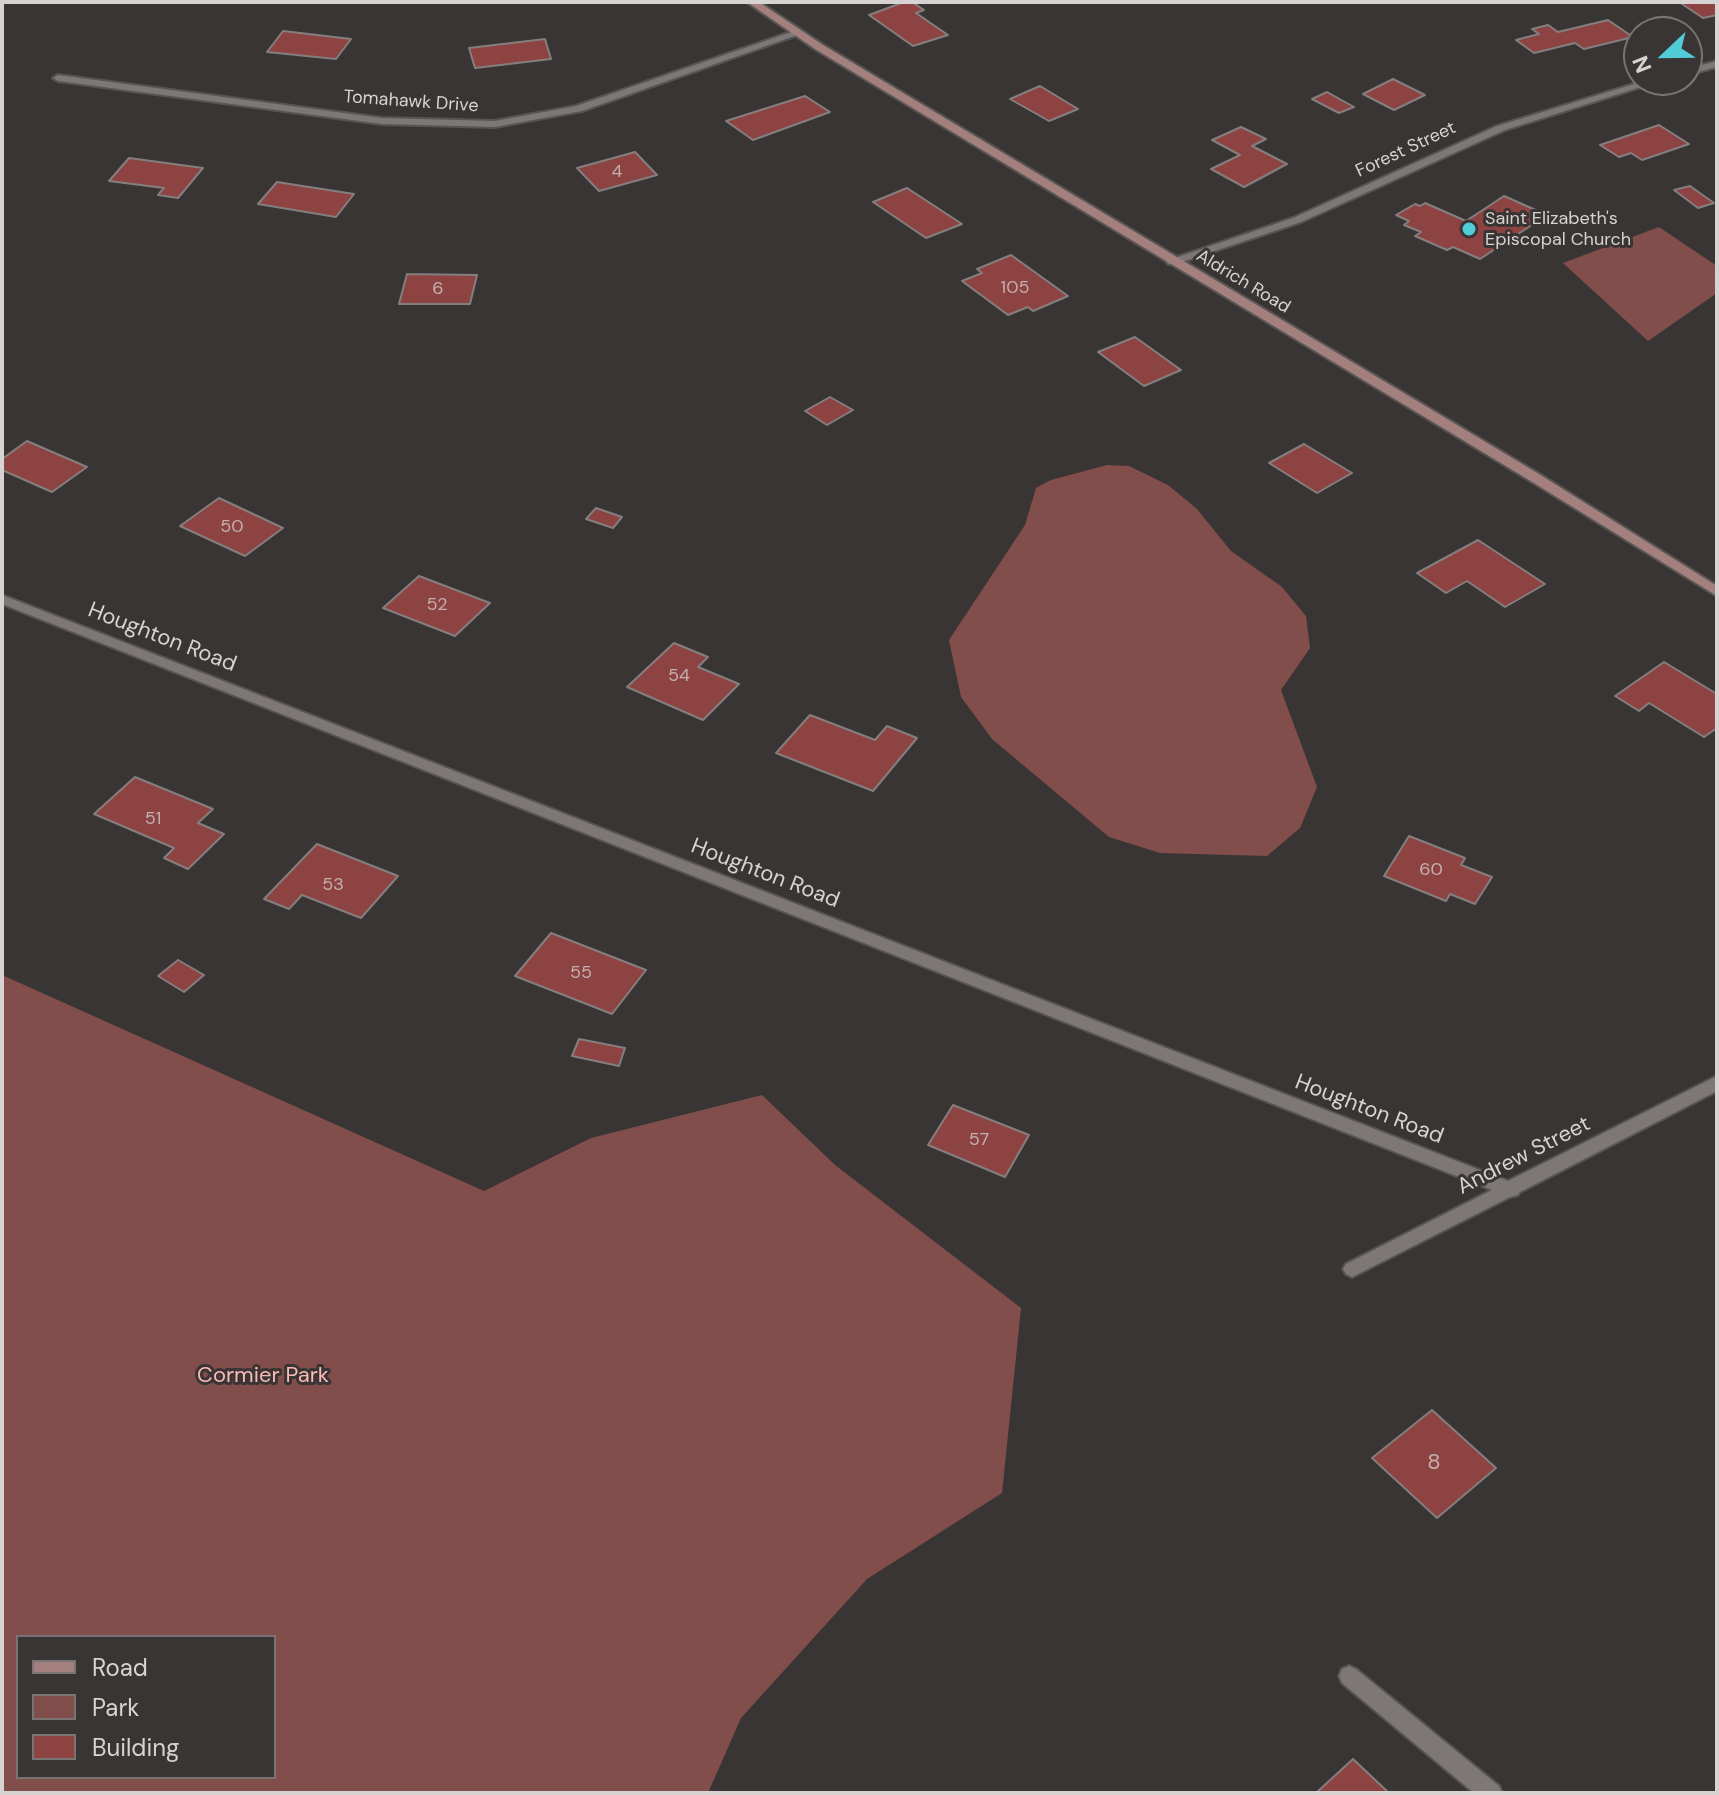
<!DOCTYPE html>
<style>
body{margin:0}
#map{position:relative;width:1719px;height:1795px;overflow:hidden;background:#3a3535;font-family:"DM Sans",sans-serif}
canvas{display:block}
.frame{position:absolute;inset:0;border:4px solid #d6d3d2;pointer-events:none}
.legend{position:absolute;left:16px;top:1635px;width:260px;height:144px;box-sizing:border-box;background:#3a3535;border:2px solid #787474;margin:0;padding:10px 14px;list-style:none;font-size:24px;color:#d6d3d2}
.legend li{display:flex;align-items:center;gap:16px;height:40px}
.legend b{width:40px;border:2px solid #787474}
.north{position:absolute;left:1623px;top:16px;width:80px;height:80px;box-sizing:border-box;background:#3a3535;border:2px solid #787474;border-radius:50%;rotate:248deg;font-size:22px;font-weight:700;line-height:32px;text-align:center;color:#d6d3d2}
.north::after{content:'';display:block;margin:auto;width:28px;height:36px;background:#52ccd6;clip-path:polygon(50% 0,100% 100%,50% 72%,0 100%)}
</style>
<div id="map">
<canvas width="1719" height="1795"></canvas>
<div class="frame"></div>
<ul class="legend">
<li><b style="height:10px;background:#a3807e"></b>Road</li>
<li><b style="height:22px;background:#824e4b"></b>Park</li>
<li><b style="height:22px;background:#8d4342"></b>Building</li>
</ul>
<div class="north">N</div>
</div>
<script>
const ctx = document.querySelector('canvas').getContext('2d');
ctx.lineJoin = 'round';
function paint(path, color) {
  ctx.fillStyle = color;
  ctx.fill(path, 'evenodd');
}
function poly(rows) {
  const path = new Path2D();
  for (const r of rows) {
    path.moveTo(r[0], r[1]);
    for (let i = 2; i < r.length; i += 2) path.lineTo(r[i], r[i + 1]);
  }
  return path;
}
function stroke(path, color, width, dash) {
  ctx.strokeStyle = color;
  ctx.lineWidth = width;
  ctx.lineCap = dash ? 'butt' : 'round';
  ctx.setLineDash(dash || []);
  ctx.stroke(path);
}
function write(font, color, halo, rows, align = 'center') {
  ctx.font = font + ' "DM Sans",sans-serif';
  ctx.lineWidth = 6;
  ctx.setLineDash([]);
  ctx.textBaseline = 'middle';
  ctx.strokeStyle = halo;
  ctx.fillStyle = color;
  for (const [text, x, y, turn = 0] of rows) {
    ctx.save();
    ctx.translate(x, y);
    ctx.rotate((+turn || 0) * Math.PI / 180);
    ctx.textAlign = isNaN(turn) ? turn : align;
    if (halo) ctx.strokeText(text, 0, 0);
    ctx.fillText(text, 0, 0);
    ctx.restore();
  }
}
paint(poly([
 [1659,227,1717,266,1717,293,1648,341,1563,263],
 [1107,465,1129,466,1168,485,1197,509,1231,551,1282,587,1306,616,1310,648,1281,690,1317,787,1300,828,1267,856,1160,853,1109,837,992,739,961,697,949,640,1025,525,1036,488,1051,480],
 [2,975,484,1191,591,1138,762,1095,835,1165,1021,1308,1002,1493,867,1579,741,1718,708,1793,2,1793],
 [18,1637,274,1637,274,1777,18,1777]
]), '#824e4b');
const building = poly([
 [904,2,912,2,924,10,916,13,948,35,913,46,869,15,904,2],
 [1679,2,1717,2,1717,15,1703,18,1679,2],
 [1608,20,1633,37,1584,49,1575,43,1534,53,1516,40,1539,34,1532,29,1548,25,1558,32,1608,20],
 [283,31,351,39,336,59,267,52,283,31],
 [545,39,551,59,475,68,469,48,545,39],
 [1393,79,1425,95,1394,110,1363,94,1393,79],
 [1040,86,1078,109,1049,121,1010,99,1040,86],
 [1327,92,1354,107,1339,113,1312,99,1327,92],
 [805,96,830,112,753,140,726,121,805,96],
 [1659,125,1689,144,1642,160,1631,153,1619,157,1600,145,1659,125],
 [1241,127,1266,139,1252,146,1287,164,1244,187,1211,169,1240,155,1212,140,1241,127],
 [635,152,657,175,599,191,577,168,635,152],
 [129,158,203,168,178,198,158,195,164,188,109,181,129,158],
 [277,182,354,194,336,217,258,204,277,182],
 [1690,186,1714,203,1698,208,1674,190,1690,186],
 [907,188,962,224,926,238,873,202,907,188],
 [1504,196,1547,215,1480,259,1453,247,1447,250,1415,236,1421,232,1404,225,1409,221,1396,215,1415,204,1420,206,1425,203,1466,221,1504,196],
 [1011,255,1068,296,1033,311,1028,307,1008,315,962,281,982,273,977,269,1011,255],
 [407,274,477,275,470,304,399,304,407,274],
 [1135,337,1181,370,1144,386,1098,352,1135,337],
 [830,397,853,410,827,425,805,411,830,397],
 [27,441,87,467,52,492,2,470,2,459,27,441],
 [1304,444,1352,473,1317,493,1269,463,1304,444],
 [219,498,283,528,245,556,180,526,219,498],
 [596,508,622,517,613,528,586,519,596,508],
 [1478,540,1545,584,1505,607,1467,581,1446,593,1417,573,1478,540],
 [419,576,490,603,455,636,383,608,419,576],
 [674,643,708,657,698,667,739,684,703,720,627,687,674,643],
 [1664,662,1717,694,1717,728,1704,737,1649,703,1639,711,1615,696,1664,662],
 [810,715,875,740,887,726,917,738,873,791,776,753,810,715],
 [135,777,213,809,198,823,224,834,188,869,164,858,174,848,94,814,135,777],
 [1409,836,1465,858,1461,865,1492,877,1475,904,1450,894,1446,901,1384,876,1409,836],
 [317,844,398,876,361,918,302,895,289,909,264,899,317,844],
 [551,933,646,970,612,1014,515,976,551,933],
 [178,960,204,975,184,992,158,976,178,960],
 [579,1039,625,1048,619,1066,572,1056,579,1039],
 [953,1105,1029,1135,1005,1177,928,1145,953,1105],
 [1432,1410,1496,1468,1437,1518,1372,1458,1432,1410],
 [1353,1759,1389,1793,1316,1793,1353,1759]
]);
paint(building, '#8d4342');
stroke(building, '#847f7e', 2);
const street = poly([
 [794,31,803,33,582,111,495,127,382,124,58,81,53,78,58,75,382,118,495,121,576,106,794,31],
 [1717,61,1717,67,1687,75,1687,69,1717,61],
 [1647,80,1663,80,1505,130,1301,222,1176,264,1168,264,1166,261,1293,218,1497,126,1647,80],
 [2,595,1508,1181,1717,1076,1717,1091,1520,1192,1518,1195,1510,1197,1352,1277,1346,1274,1343,1269,1346,1264,1492,1190,2,604,2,595],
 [1349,1666,1356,1669,1499,1786,1502,1793,1474,1793,1342,1683,1339,1676,1342,1669,1349,1666]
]);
const secondary = poly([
 [747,2,759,2,823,45,1539,474,1717,586,1717,596,1529,480,815,49,747,2]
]);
stroke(street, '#575453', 4);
stroke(secondary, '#575453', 4);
paint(street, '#7d7877');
paint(secondary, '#a3807e');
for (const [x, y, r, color] of [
 [1469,229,8,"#52ccd6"]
]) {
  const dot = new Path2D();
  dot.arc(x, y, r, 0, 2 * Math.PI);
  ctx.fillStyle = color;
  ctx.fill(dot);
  stroke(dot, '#3a3535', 3);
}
write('18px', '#d6d3d2', '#3a3535', [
 ["Tomahawk Drive",411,102,4],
 ["Forest Street",1406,150,-25],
 ["Aldrich Road",1243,282,31]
]);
write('18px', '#c4afae', null, [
 ["4",617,172],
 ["105",1015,288],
 ["6",438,289],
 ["50",232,527],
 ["52",437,605],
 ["54",679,676],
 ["51",153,819],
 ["60",1431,870],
 ["53",333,885],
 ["55",581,973],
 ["57",979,1140]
]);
write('18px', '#d6d3d2', '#3a3535', [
 ["Saint Elizabeth's",1485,219],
 ["Episcopal Church",1485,240]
], 'left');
write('22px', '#d6d3d2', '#3a3535', [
 ["Houghton Road",162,638,21],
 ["Houghton Road",765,874,21],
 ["Houghton Road",1369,1110,21],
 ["Andrew Street",1524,1156,-27]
]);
write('22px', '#fcb9b5', '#3a3535', [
 ["Cormier Park",263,1376]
]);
write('22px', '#c4afae', null, [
 ["8",1434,1463]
]);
</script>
